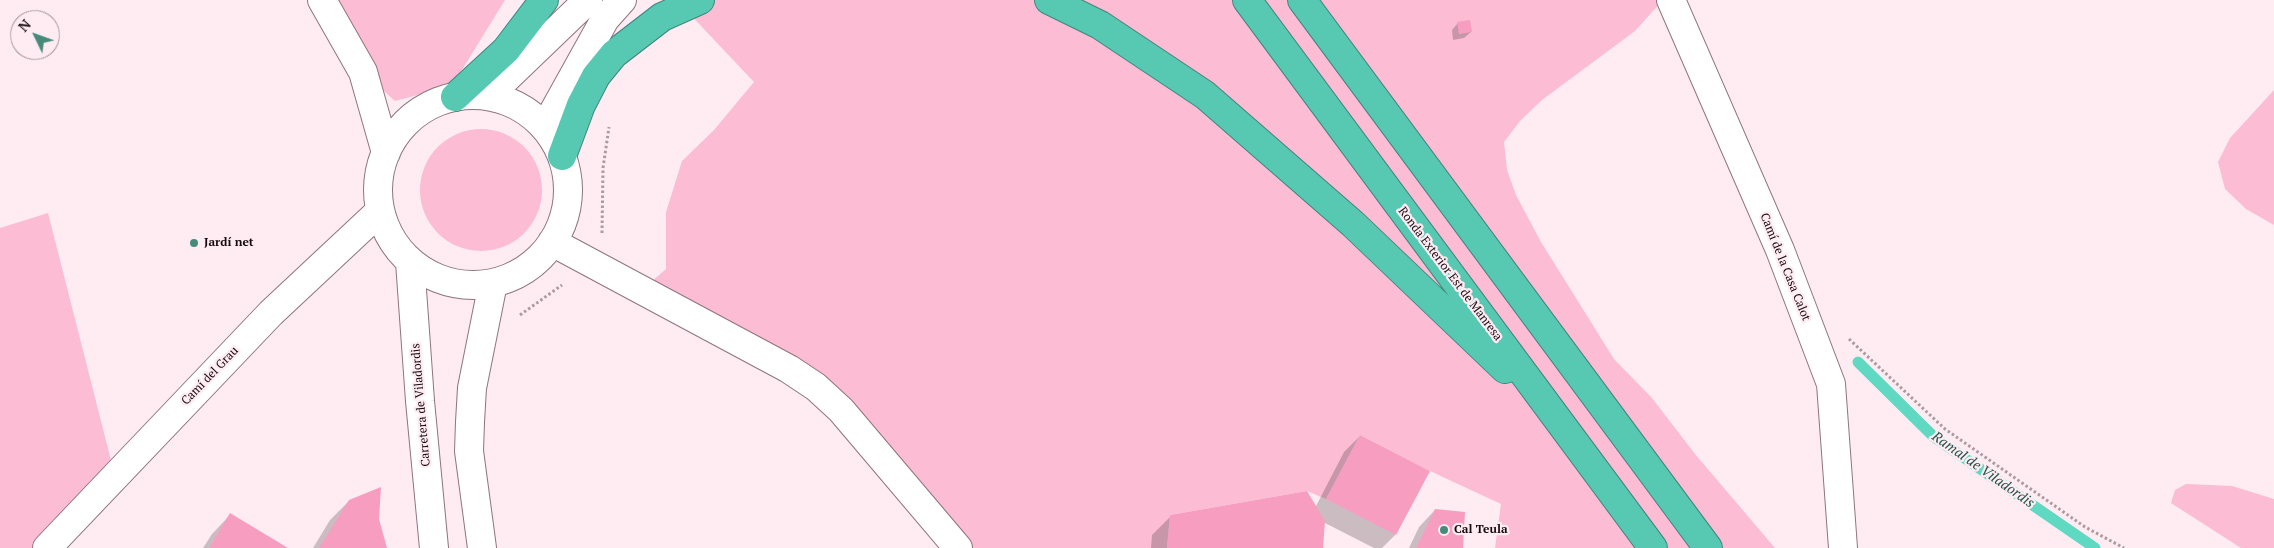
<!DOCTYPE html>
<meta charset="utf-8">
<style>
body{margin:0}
#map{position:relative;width:2274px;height:548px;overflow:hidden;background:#feecf2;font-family:"PT Serif",serif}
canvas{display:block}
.north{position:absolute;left:10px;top:10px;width:50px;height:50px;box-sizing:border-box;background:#feecf2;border:1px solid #a19297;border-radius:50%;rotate:312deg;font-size:14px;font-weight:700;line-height:20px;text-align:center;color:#150b0f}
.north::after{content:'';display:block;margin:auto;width:18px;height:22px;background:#478a7c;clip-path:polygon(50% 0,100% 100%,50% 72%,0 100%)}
</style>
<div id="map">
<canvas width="2274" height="548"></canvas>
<div class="north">N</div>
</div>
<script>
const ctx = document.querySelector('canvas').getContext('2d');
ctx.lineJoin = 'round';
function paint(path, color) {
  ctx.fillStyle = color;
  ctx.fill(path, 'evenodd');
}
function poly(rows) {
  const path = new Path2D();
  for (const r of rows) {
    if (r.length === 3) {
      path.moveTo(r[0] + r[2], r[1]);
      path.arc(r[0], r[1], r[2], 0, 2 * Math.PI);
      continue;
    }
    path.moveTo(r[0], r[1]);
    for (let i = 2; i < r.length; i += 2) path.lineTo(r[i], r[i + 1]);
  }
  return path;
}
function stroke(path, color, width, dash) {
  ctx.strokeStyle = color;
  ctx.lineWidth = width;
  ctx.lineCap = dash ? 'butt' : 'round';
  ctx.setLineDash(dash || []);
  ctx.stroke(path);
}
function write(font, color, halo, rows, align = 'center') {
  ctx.font = font + ' "PT Serif",serif';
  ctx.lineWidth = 4.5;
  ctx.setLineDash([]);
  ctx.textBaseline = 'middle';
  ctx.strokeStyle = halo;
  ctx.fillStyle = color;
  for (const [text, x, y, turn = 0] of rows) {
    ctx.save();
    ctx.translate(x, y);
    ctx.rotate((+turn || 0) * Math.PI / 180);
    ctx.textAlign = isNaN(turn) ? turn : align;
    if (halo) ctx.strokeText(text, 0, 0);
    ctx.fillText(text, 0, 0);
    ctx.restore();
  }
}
paint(poly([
 [322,0,505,0,452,86,395,101,363,72],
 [700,0,1663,0,1635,31,1542,100,1520,121,1504,142,1507,170,1516,195,1541,242,1614,359,1652,398,1695,454,1775,548,1495,548,1501,504,1430,471,1360,435,1326,499,1307,491,1170,515,1167,548,958,548,841,410,642,290,666,269,666,212,682,161,714,130,754,82,684,8],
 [2274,90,2274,225,2246,209,2225,189,2218,162,2230,138],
 [481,190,61],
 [48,213,115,476,44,548,0,548,0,228],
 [2186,484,2232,486,2274,499,2274,548,2241,548,2171,503,2175,490]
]), '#fbbcd4');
paint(poly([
 [1458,23,1471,32,1464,38,1453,40,1452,30],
 [1360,436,1428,472,1395,535,1382,548,1374,548,1323,522,1322,548,1151,548,1152,535,1171,516,1315,508,1344,452],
 [349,501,378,519,386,548,313,548,330,520],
 [1435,510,1462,548,1409,548,1419,527],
 [230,515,285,548,203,548,212,534]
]), '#0003');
stroke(poly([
 [1858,362,1934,437,2095,548]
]), '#5fd9c1', 11);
paint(poly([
 [1470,20,1472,32,1459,34,1457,22],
 [1360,435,1430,471,1396,535,1326,499],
 [381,487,379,519,387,548,319,548,349,500],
 [1307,491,1325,521,1323,548,1167,548,1170,515],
 [1435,509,1465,512,1463,548,1416,548],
 [230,513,288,548,209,548]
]), '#f69dc0');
const minor = poly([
 [322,0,363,72,386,153],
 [1671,0,1780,250,1831,384,1843,548],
 [473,190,95],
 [488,96,588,0],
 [545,127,605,19,622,0],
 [552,242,789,369,816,387,841,410,958,548],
 [410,262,420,401,434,548],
 [47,548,271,313,380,211],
 [482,548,469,451,470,422,472,388,493,283]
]);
const highway = poly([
 [1049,0,1100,25,1205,95,1353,224,1505,369],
 [1247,0,1653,548],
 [1302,0,1708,548],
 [455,97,506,50,544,0],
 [562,156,581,105,596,76,614,54,662,17,700,0]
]);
stroke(minor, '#8f747e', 30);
stroke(highway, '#40867a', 30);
stroke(poly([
 [602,233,603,168,609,127],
 [520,315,562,285],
 [1849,339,1945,429,2085,527,2124,548]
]), '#aa9ba0', 3, [2.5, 2.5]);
stroke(minor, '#fff', 28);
stroke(highway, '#57c9b3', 28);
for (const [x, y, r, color] of [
 [194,243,5,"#478a7c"],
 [1444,530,5,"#478a7c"]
]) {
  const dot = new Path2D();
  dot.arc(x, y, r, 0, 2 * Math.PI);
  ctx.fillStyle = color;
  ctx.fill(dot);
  stroke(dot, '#feecf2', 2);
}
write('bold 12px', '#150b0f', '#feecf2', [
 ["Jardí net",204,243],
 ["Cal Teula",1454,530]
], 'left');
write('12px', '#150b0f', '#feecf2', [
 ["Camí de la Casa Calot",1785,267,68],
 ["Ronda Exterior Est de Manresa",1450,274,53],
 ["Camí del Grau",210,376,-46],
 ["Carretera de Viladordis",421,405,-95]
]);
write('italic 14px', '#20544a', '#feecf2', [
 ["Ramal de Viladordis",1983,470,35]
]);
</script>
